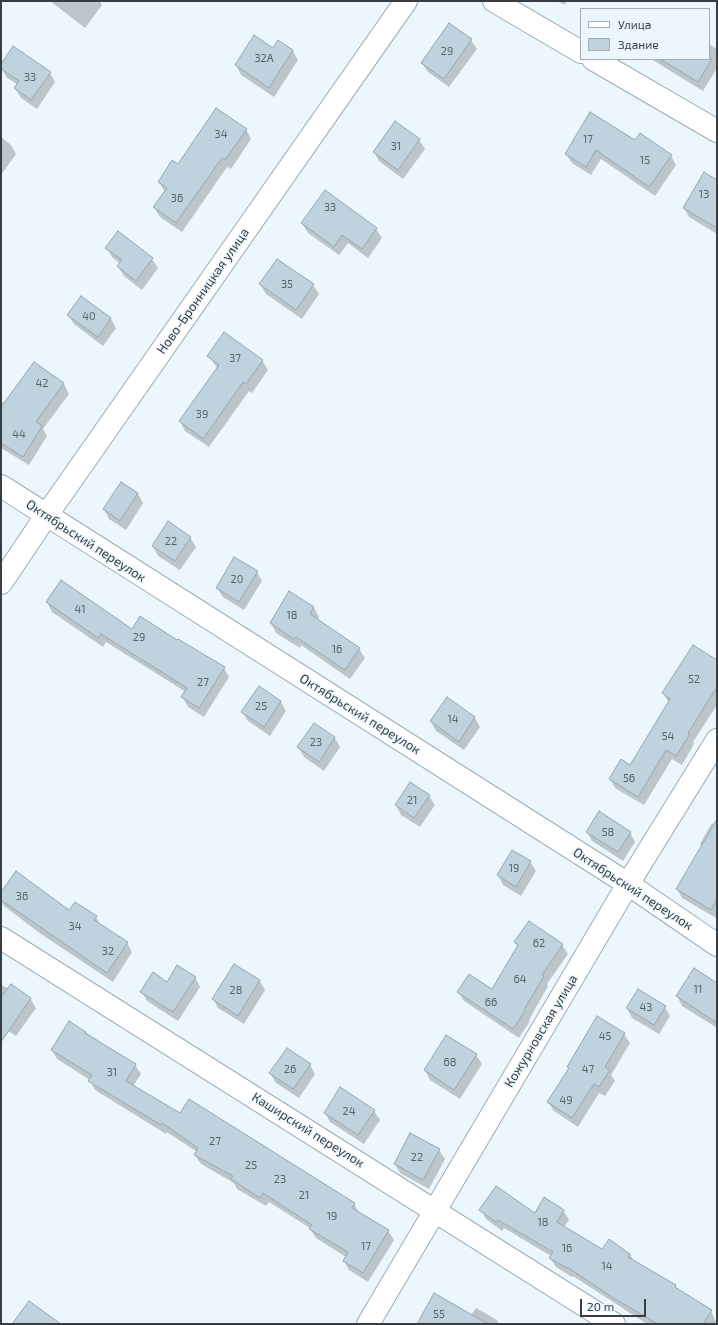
<!DOCTYPE html>
<meta charset="utf-8">
<style>
body{margin:0}
#map{position:relative;width:718px;height:1325px;overflow:hidden;background:#ebf7fd;font-family:"Exo 2",sans-serif}
canvas{display:block}
.frame{position:absolute;inset:0;border:2px solid #373e43;pointer-events:none}
.legend{position:absolute;left:580px;top:8px;width:130px;height:52px;box-sizing:border-box;background:#ebf7fd;border:1px solid #a3adb3;margin:0;padding:5px 7px;list-style:none;font-size:12px;color:#373e43}
.legend li{display:flex;align-items:center;gap:8px;height:20px}
.legend b{width:20px;border:1px solid #a3adb3}
.scale{position:absolute;left:580px;top:1299px;width:66px;height:18px;box-sizing:border-box;border:2px solid #373e43;border-top:0;padding-left:5px;font-size:12px;line-height:14px;white-space:nowrap;color:#373e43;-webkit-text-stroke:3px #ebf7fd;paint-order:stroke}
</style>
<div id="map">
<canvas width="718" height="1325"></canvas>
<div class="frame"></div>
<ul class="legend">
<li><b style="height:5px;background:#fff"></b>Улица</li>
<li><b style="height:11px;background:#bfd2dd"></b>Здание</li>
</ul>
<div class="scale">20 m</div>
</div>
<script>
const ctx = document.querySelector('canvas').getContext('2d');
ctx.lineJoin = 'round';
function paint(path, color) {
  ctx.fillStyle = color;
  ctx.fill(path, 'evenodd');
}
function poly(rows) {
  const path = new Path2D();
  for (const r of rows) {
    path.moveTo(r[0], r[1]);
    for (let i = 2; i < r.length; i += 2) path.lineTo(r[i], r[i + 1]);
  }
  return path;
}
function stroke(path, color, width, dash) {
  ctx.strokeStyle = color;
  ctx.lineWidth = width;
  ctx.lineCap = dash ? 'butt' : 'round';
  ctx.setLineDash(dash || []);
  ctx.stroke(path);
}
function write(font, color, halo, rows, align = 'center') {
  ctx.font = font + ' "Exo 2",sans-serif';
  ctx.lineWidth = 3;
  ctx.setLineDash([]);
  ctx.textBaseline = 'middle';
  ctx.strokeStyle = halo;
  ctx.fillStyle = color;
  for (const [text, x, y, turn = 0] of rows) {
    ctx.save();
    ctx.translate(x, y);
    ctx.rotate((+turn || 0) * Math.PI / 180);
    ctx.textAlign = isNaN(turn) ? turn : align;
    if (halo) ctx.strokeText(text, 0, 0);
    ctx.fillText(text, 0, 0);
    ctx.restore();
  }
}
paint(poly([
 [50,1,100,1,102,5,85,28],
 [557,1,567,1,565,5],
 [471,40,477,49,449,87,428,72,422,63],
 [278,41,293,51,298,60,274,97,241,75,236,65,273,49],
 [709,44,717,49,717,68,703,91,651,59,709,59],
 [1,66,50,73,55,82,37,109,21,98,15,88,18,85,6,77],
 [395,122,419,140,425,149,403,179,379,161,374,152],
 [246,129,251,139,231,169,227,167,182,232,160,217,154,207,165,192,159,182],
 [1,137,11,145,16,154,1,175],
 [635,141,671,156,676,165,655,196,601,159,591,175,572,163,566,154],
 [717,181,717,234,689,217,684,208],
 [325,192,376,229,382,238,368,258,348,243,339,255,308,233,302,223],
 [118,233,152,259,158,268,142,290,124,276,118,267,120,264,112,257,107,248],
 [260,284,313,285,319,294,302,319,266,294],
 [81,297,111,319,116,328,103,346,74,324,68,315],
 [209,356,262,360,268,370,252,393,249,391,209,447,185,431,180,421,217,368],
 [34,363,64,384,69,394,43,429,47,436,29,465,1,448,1,401,5,404],
 [122,483,138,494,143,503,126,530,109,519,104,509],
 [190,537,196,547,180,570,158,556,153,546],
 [257,572,262,581,244,610,223,597,217,588],
 [290,593,314,608,319,617,317,620,359,649,365,658,350,679,301,645,300,648,276,633,271,623],
 [47,602,132,630,177,642,224,668,229,677,204,717,188,707,183,697,186,692,106,642,103,647,52,612],
 [717,661,717,705,693,742,694,744,682,765,672,759,644,805,615,788,610,779,630,766,669,703,663,693],
 [259,687,281,702,286,711,270,736,248,721,242,712],
 [447,698,475,718,480,727,464,750,436,731,431,721],
 [314,724,335,738,340,747,324,771,304,757,298,747],
 [429,796,435,805,420,827,401,815,396,805],
 [712,823,717,826,716,918,682,898,677,889,702,846,700,844],
 [587,832,630,832,635,842,623,861,592,841],
 [513,851,530,862,536,871,521,896,503,885,498,875],
 [1,894,96,917,100,925,127,943,132,952,113,982,41,934,4,906,1,901],
 [515,942,562,945,568,954,547,984,548,986,529,1020,530,1021,519,1038,464,1001,458,992,493,991,518,946],
 [234,965,260,981,265,990,244,1024,218,1008,213,999],
 [195,977,200,987,178,1021,147,1001,142,992,168,983],
 [717,984,717,1028,682,1006,677,996],
 [1,985,30,998,36,1008,16,1036,1,1026],
 [665,1007,670,1016,659,1034,632,1018,627,1008],
 [597,1018,624,1034,630,1043,611,1075,615,1081,605,1096,599,1093,578,1127,554,1111,548,1102,569,1069,568,1067],
 [70,1022,135,1065,141,1074,133,1086,180,1115,354,1203,359,1213,388,1231,394,1240,368,1282,349,1270,344,1261,346,1257,316,1238,310,1228,269,1202,266,1206,237,1189,234,1183,201,1164,195,1155,197,1152,167,1132,166,1134,95,1090,90,1080,57,1059,52,1050],
 [476,1055,482,1064,460,1099,430,1080,425,1070],
 [310,1065,315,1074,299,1098,276,1083,270,1073],
 [374,1111,380,1120,364,1144,330,1122,325,1113],
 [439,1150,445,1159,429,1189,400,1173,395,1164],
 [481,1210,535,1214,563,1210,569,1220,564,1227,603,1250,630,1254,634,1262,675,1286,677,1290,711,1311,717,1324,647,1324,573,1276,572,1277,556,1267,550,1258,551,1256,504,1228,502,1231,486,1219],
 [476,1308,497,1320,499,1324,422,1324,471,1315]
]), '#0003');
const building = poly([
 [449,23,472,39,444,79,421,63,449,23],
 [254,35,273,48,278,40,293,50,269,88,235,65,254,35],
 [13,46,51,72,31,100,14,88,19,81,1,69,1,64,13,46],
 [660,59,712,59,698,82,660,59],
 [216,108,247,129,225,160,222,158,176,223,153,207,167,188,158,182,172,160,178,164,216,108],
 [590,112,635,140,640,133,672,155,649,187,596,150,586,167,565,154,590,112],
 [395,121,420,139,398,170,373,152,395,121],
 [704,172,717,180,717,228,683,208,704,172],
 [325,190,377,228,362,249,342,235,334,247,301,223,325,190],
 [118,231,153,258,136,281,117,266,122,260,105,248,118,231],
 [277,259,314,284,296,310,259,284,277,259],
 [81,296,111,318,98,337,67,315,81,296],
 [224,332,263,360,246,384,243,382,203,439,179,421,219,365,207,356,224,332],
 [34,362,64,383,36,422,42,426,23,457,1,443,1,407,34,362],
 [121,482,138,493,120,521,103,509,121,482],
 [168,521,191,537,175,561,152,546,168,521],
 [234,557,258,571,239,602,216,588,234,557],
 [61,580,132,629,140,616,177,640,178,639,225,667,199,708,181,697,187,688,101,634,98,638,46,602,61,580],
 [289,591,314,607,310,614,360,648,345,670,296,637,294,639,270,623,289,591],
 [693,645,717,660,717,687,688,733,690,734,676,756,666,750,638,797,609,779,621,759,630,765,670,699,662,693,693,645],
 [259,686,281,701,264,727,241,712,259,686],
 [447,697,475,717,459,742,430,721,447,697],
 [314,723,335,737,319,762,297,747,314,723],
 [410,782,430,795,414,818,395,805,410,782],
 [599,811,631,832,618,852,586,832,599,811],
 [717,819,717,899,711,910,676,889,717,819],
 [512,850,531,861,516,887,497,875,512,850],
 [16,871,69,910,75,902,97,916,94,920,128,942,107,973,1,900,1,892,16,871],
 [529,921,563,944,542,975,544,976,524,1010,525,1011,513,1029,457,992,469,974,492,989,518,945,514,942,529,921],
 [234,964,260,980,238,1016,212,999,234,964],
 [177,965,196,977,173,1012,140,992,153,972,167,982,177,965],
 [694,968,717,983,717,1023,676,996,694,968],
 [11,984,31,998,1,1042,1,997,11,984],
 [638,989,666,1006,654,1025,626,1008,638,989],
 [597,1016,625,1033,605,1067,610,1070,599,1087,594,1084,572,1118,547,1102,569,1068,567,1067,597,1016],
 [69,1021,86,1032,85,1033,136,1064,126,1081,180,1113,189,1099,355,1203,352,1208,389,1230,363,1273,343,1261,348,1252,309,1229,312,1225,263,1193,260,1198,231,1179,233,1176,194,1155,198,1148,162,1123,161,1125,88,1081,92,1075,51,1050,69,1021],
 [446,1035,477,1054,454,1090,424,1070,446,1035],
 [287,1048,311,1064,293,1089,269,1073,287,1048],
 [340,1087,375,1110,358,1135,324,1113,340,1087],
 [410,1133,440,1149,423,1180,394,1164,410,1133],
 [496,1186,535,1213,544,1197,564,1210,557,1222,602,1249,609,1239,630,1254,628,1257,676,1285,675,1287,712,1310,703,1324,658,1324,615,1299,567,1267,567,1268,549,1258,553,1252,498,1220,496,1222,479,1210,496,1186],
 [434,1293,488,1324,417,1324,434,1293],
 [29,1301,61,1324,12,1324,29,1301]
]);
paint(building, '#bfd2dd');
stroke(building, '#95a7b1', 1);
const street = poly([
 [1,486,628,884,717,945],
 [368,1324,628,884,717,740]
]);
const secondary = poly([
 [494,1,581,52],
 [593,59,717,131],
 [1,583,46,516,406,1],
 [1,938,614,1324]
]);
stroke(street, '#9aadb7', 24);
stroke(secondary, '#9aadb7', 24);
stroke(street, '#fff', 22);
stroke(secondary, '#fff', 22);
write('11px', '#59636a', null, [
 ["29",447,51],
 ["32А",264,58],
 ["33",30,77],
 ["34",221,134],
 ["17",588,139],
 ["31",396,146],
 ["15",645,160],
 ["13",704,194],
 ["36",177,198],
 ["33",330,207],
 ["35",287,284],
 ["40",89,316],
 ["37",235,358],
 ["42",42,383],
 ["39",202,414],
 ["44",19,434],
 ["22",171,541],
 ["20",237,579],
 ["41",80,609],
 ["18",292,615],
 ["29",139,637],
 ["16",337,649],
 ["52",694,679],
 ["27",203,682],
 ["25",261,706],
 ["14",453,719],
 ["54",668,736],
 ["23",316,742],
 ["56",629,778],
 ["21",412,800],
 ["58",608,832],
 ["19",514,868],
 ["36",22,896],
 ["34",75,926],
 ["62",539,943],
 ["32",108,951],
 ["64",520,979],
 ["11",698,989],
 ["28",236,990],
 ["66",491,1002],
 ["43",646,1007],
 ["45",605,1036],
 ["68",450,1062],
 ["26",290,1069],
 ["47",588,1069],
 ["31",112,1072],
 ["49",566,1100],
 ["24",349,1111],
 ["27",215,1141],
 ["22",417,1157],
 ["25",251,1165],
 ["23",280,1179],
 ["21",304,1195],
 ["19",332,1216],
 ["18",543,1222],
 ["17",366,1246],
 ["16",567,1248],
 ["14",607,1266],
 ["55",439,1314]
]);
write('13px', '#373e43', '#ebf7fd', [
 ["Ново-Бронницкая улица",203,291,-55],
 ["Октябрьский переулок",86,541,33],
 ["Октябрьский переулок",360,714,32],
 ["Октябрьский переулок",633,889,33],
 ["Кожурновская улица",541,1031,-59],
 ["Каширский переулок",308,1130,32]
]);
</script>
